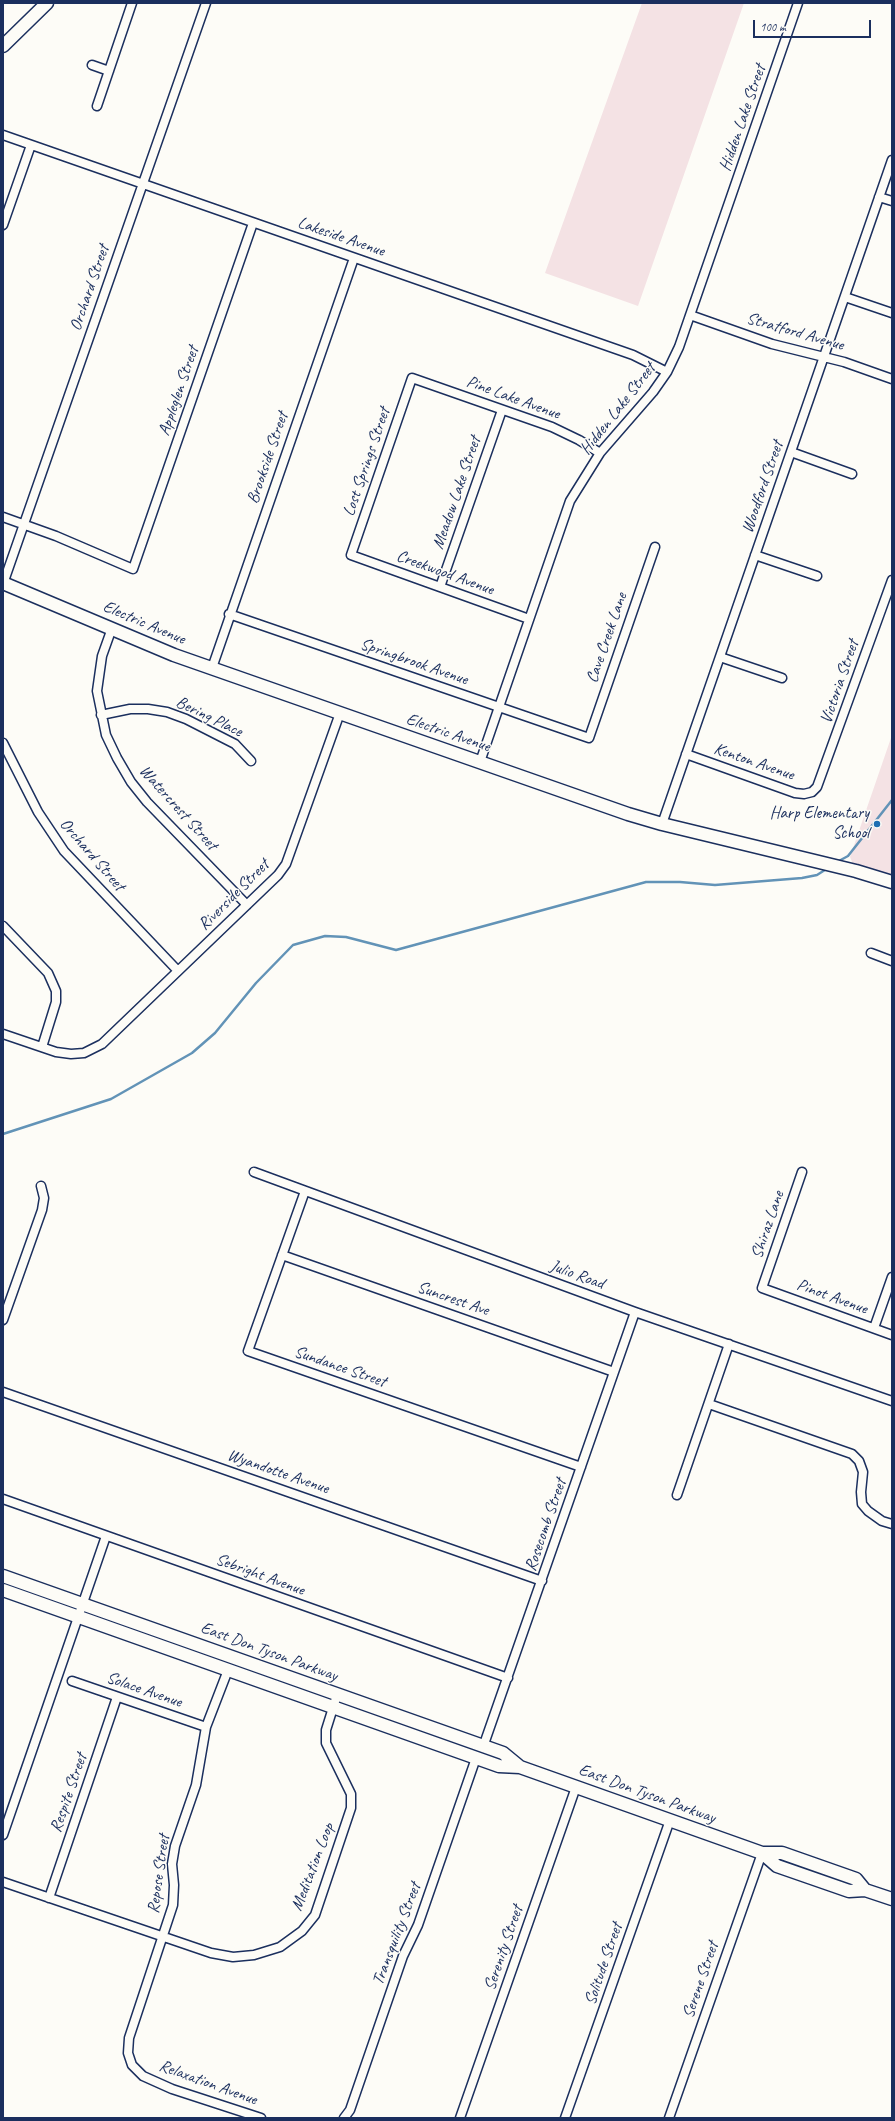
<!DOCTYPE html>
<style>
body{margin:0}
#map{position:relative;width:895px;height:2121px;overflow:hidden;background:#fdfcf7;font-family:Caveat,sans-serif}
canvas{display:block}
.frame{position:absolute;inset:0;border:4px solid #1b2f5e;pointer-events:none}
.scale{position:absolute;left:753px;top:20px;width:118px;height:18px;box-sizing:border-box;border:2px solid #1b2f5e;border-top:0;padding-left:5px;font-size:12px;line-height:14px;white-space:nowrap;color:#1b2f5e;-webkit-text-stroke:3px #fdfcf7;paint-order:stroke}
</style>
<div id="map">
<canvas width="895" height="2121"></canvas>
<div class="frame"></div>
<div class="scale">100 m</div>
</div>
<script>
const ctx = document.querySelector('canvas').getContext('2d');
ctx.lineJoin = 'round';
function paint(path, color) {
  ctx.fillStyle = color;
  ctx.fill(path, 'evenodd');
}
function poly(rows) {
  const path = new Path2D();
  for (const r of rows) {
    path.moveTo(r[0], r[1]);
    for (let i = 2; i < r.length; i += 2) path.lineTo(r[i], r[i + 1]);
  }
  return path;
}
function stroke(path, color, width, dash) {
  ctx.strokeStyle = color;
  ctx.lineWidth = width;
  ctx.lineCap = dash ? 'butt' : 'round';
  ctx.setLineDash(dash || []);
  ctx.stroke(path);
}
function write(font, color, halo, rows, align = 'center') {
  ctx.font = font + ' Caveat,sans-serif';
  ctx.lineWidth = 3;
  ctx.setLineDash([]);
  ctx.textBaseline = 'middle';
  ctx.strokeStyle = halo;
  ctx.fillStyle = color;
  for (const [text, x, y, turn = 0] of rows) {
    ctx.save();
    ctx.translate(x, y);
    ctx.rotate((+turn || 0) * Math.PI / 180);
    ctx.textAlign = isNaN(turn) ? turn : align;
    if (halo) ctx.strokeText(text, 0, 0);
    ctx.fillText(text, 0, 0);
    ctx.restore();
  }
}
paint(poly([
 [642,3,744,3,638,306,545,273],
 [892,735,892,882,856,871,850,857]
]), '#f4e2e4');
stroke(poly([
 [837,862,848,856,892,800],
 [3,1134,111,1099,192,1053,215,1033,256,983,293,945,325,936,346,937,396,950,646,882,680,882,715,885,802,878,817,875,828,868]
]), '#6293b7', 2.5);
const street = poly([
 [92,65,109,71],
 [97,106,132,3],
 [3,135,633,355,667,372],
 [879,197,892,201],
 [3,225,31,145],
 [845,297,892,313],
 [690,315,772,344,844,362,892,379],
 [791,452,852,474],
 [3,517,56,536,133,569,253,223],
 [755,555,817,576],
 [3,584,206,3],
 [440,587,502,410],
 [229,614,589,738,655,547],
 [529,619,351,555,412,378,552,427,579,440,600,453],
 [112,628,102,656,97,691,106,735,117,758,131,782,147,802,247,905],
 [720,657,782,678],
 [212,668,354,258],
 [101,715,130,709,148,709,167,712,186,719,235,744,251,761],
 [3,743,38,812,64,851,178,971],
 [686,754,795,793,804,794,812,792,817,787,892,580],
 [480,762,570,501,600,453,653,392,667,372,679,347,798,3],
 [662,824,892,160],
 [3,926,48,973,56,991,56,1002,42,1047],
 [871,953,892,961],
 [3,1034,56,1052,71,1054,84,1053,102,1044,278,875,286,864,340,713],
 [254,1172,635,1312,892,1401],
 [802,1172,762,1288,892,1335],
 [305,1191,248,1351,581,1467],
 [282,1255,614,1372],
 [3,1320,42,1210,44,1198,41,1186],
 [874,1328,892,1277],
 [3,1392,542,1581],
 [709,1404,852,1454,859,1461,863,1472,861,1492,862,1504,868,1511,882,1521,892,1524],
 [677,1495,729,1344],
 [3,1499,508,1678],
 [228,1670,206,1727,196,1785,175,1846,172,1864,174,1885,173,1905,129,2038,128,2053,132,2065,143,2076,172,2089,261,2118],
 [72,1681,206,1727],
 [483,1747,635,1312],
 [3,1835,106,1536],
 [3,1882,211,1953,233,1957,254,1955,280,1947,302,1931,315,1915,351,1808,351,1794,326,1743,326,1730,337,1695],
 [49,1898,117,1697],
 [344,2118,350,2110,403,1956,418,1925,476,1758],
 [460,2118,576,1787],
 [565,2118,670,1820],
 [669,2118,762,1853]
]);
const secondary = poly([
 [3,46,47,3],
 [3,583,174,655,628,814,662,824,856,871,892,882],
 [3,1576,503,1753,520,1767],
 [3,1590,499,1766,520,1767,762,1853,782,1853,856,1879,865,1890],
 [762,1853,777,1866,849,1891,865,1890,892,1899]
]);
stroke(street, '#1b2f5e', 11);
stroke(secondary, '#1b2f5e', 15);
stroke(street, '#fdfcf7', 8);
stroke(secondary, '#fdfcf7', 12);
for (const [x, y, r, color] of [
 [877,824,4,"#1f6fb2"]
]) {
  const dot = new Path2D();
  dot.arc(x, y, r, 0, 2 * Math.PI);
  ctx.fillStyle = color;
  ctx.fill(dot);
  stroke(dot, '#fdfcf7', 1.5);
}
write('17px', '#1b2f5e', '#fdfcf7', [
 ["Hidden Lake Street",743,118,-71],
 ["Lakeside Avenue",341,237,19],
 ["Orchard Street",90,288,-71],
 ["Stratford Avenue",795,332,16],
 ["Appleglen Street",179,391,-71],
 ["Pine Lake Avenue",513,398,20],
 ["Hidden Lake Street",618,409,-52],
 ["Brookside Street",268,458,-71],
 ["Lost Springs Street",367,462,-71],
 ["Woodford Street",763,487,-71],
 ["Meadow Lake Street",457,493,-71],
 ["Creekwood Avenue",445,573,20],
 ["Electric Avenue",144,623,23],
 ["Cave Creek Lane",607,638,-71],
 ["Springbrook Avenue",414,662,19],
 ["Victoria Street",840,682,-71],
 ["Bering Place",209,717,26],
 ["Electric Avenue",448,733,19],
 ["Kenton Avenue",754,762,19],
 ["Watercrest Street",178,808,48],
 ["Orchard Street",92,855,49],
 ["Riverside Street",234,895,-45],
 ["Shiraz Lane",768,1225,-71],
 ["Julio Road",577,1275,20],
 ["Pinot Avenue",832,1297,20],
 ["Suncrest Ave",453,1299,19],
 ["Sundance Street",340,1367,19],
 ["Wyandotte Avenue",278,1472,19],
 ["Rosecomb Street",546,1525,-71],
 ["Sebright Avenue",260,1575,20],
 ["East Don Tyson Parkway",269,1652,20],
 ["Solace Avenue",144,1690,19],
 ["Respite Street",69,1793,-71],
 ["East Don Tyson Parkway",647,1794,20],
 ["Meditation Loop",313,1867,-69],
 ["Repose Street",159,1874,-82],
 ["Transquility Street",397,1934,-69],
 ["Serenity Street",504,1948,-71],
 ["Solitude Street",604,1964,-71],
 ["Serene Street",701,1980,-71],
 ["Relaxation Avenue",208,2083,20]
]);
write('17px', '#1b2f5e', '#fdfcf7', [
 ["Harp Elementary",869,814],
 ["School",869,834]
], 'right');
</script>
